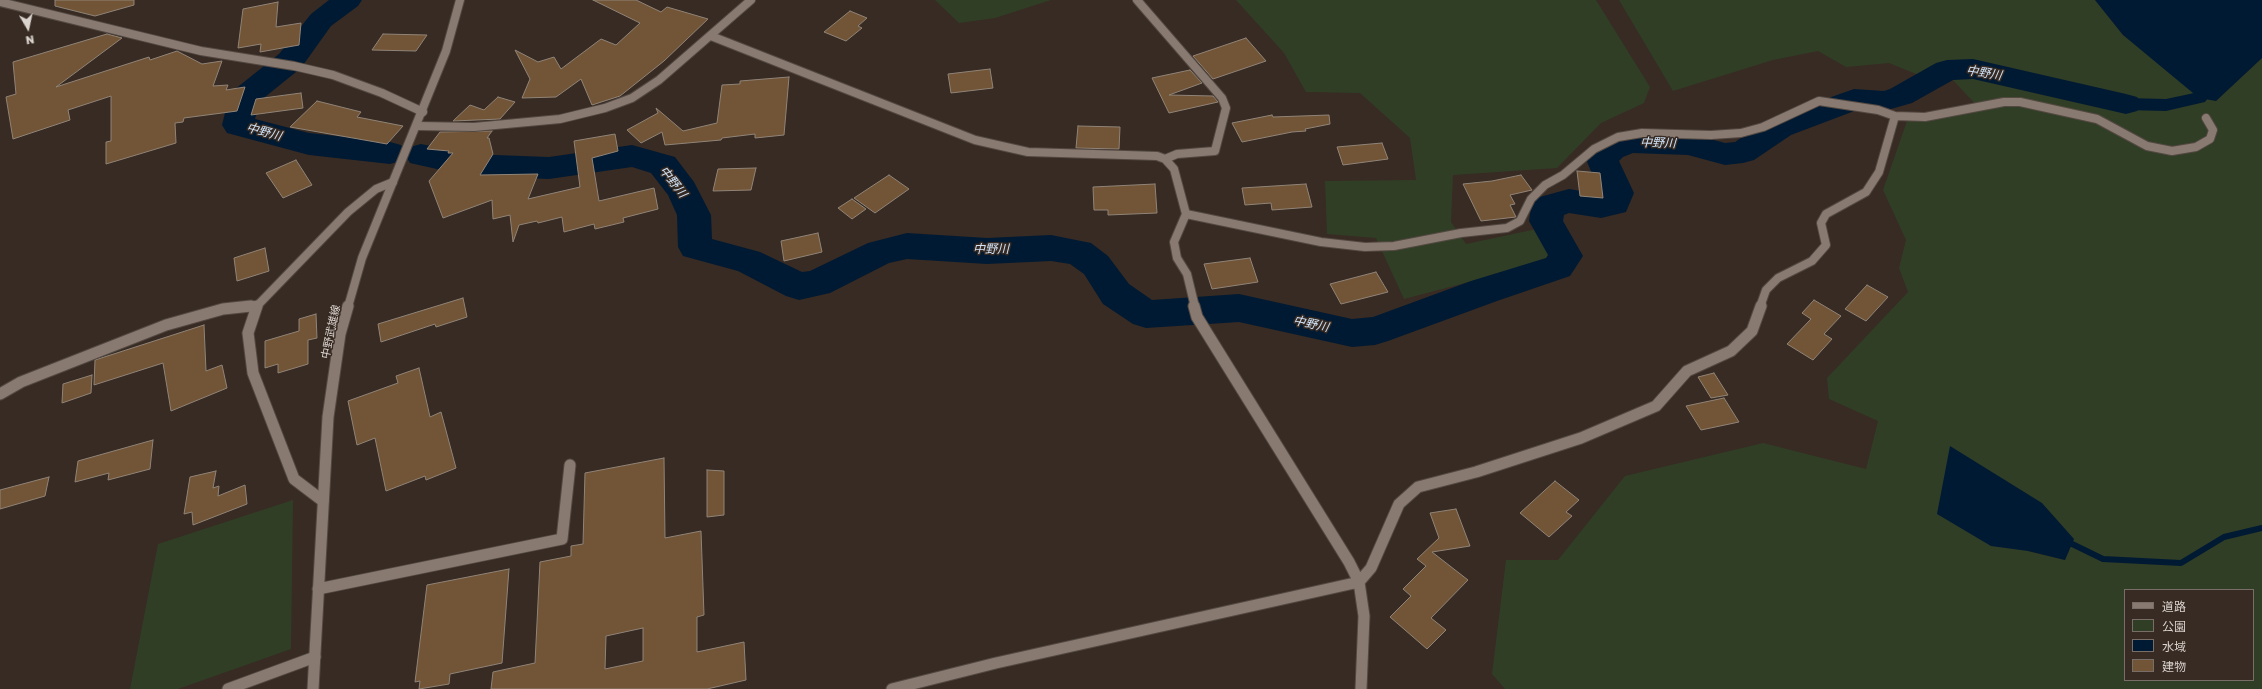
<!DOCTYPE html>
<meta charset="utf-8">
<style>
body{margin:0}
#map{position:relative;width:2262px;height:689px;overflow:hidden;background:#372b23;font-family:"Golos Text","Noto Sans JP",sans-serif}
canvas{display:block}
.legend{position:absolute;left:2124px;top:589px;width:130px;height:92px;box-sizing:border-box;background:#372b23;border:1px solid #796e67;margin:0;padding:5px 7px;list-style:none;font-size:12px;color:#dbd3ce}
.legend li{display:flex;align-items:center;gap:8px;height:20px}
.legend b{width:20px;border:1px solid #796e67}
.north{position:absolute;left:8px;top:8px;width:40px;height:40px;-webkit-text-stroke:3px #372b23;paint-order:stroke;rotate:171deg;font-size:11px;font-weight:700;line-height:16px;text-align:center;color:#dbd3ce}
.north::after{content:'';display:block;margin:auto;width:14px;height:18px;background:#dbd3ce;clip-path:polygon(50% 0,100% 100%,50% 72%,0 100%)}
</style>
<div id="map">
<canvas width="2262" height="689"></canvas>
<ul class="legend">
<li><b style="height:5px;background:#897a71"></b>道路</li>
<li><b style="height:11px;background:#313e26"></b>公園</li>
<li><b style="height:11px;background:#011a33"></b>水域</li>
<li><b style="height:11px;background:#725436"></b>建物</li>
</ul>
<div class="north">N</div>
</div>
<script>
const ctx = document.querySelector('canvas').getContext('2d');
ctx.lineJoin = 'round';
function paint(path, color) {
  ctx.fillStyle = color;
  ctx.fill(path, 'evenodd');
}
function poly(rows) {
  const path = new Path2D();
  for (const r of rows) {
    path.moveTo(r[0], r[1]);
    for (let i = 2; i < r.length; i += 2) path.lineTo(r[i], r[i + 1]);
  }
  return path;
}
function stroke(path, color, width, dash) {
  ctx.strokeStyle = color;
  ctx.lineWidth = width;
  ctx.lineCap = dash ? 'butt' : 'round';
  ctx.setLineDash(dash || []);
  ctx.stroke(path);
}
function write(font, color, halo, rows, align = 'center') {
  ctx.font = font + ' "Golos Text","Noto Sans JP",sans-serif';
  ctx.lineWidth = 3;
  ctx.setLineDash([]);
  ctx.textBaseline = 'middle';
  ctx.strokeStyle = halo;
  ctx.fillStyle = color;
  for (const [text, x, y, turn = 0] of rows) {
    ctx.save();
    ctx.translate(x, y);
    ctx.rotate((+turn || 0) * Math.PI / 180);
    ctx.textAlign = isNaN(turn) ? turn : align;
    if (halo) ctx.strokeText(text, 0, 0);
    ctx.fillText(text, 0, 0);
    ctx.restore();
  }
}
paint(poly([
 [935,0,1051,0,995,18,959,23],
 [1236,0,1596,0,1650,87,1644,103,1601,123,1557,168,1453,175,1451,222,1466,244,1546,227,1556,259,1404,299,1376,238,1327,234,1325,181,1416,180,1410,138,1360,93,1306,92,1284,53],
 [1619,0,2095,0,2123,35,2216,101,2262,58,2262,689,1505,689,1492,674,1506,560,1558,560,1625,476,1763,443,1866,469,1878,421,1829,399,1827,378,1908,292,1899,268,1906,240,1883,190,1907,121,1979,108,1951,78,1916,74,1889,63,1846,67,1818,51,1773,60,1673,91],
 [2074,539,2065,560,2028,551],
 [2125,590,2253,590,2253,680,2125,680],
 [293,500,291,649,178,689,130,689,158,544]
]), '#313e26');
paint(poly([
 [2095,0,2262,0,2262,58,2216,101,2199,98,2123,35],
 [1950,446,2042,503,2074,539,2065,560,2028,551,1991,546,1937,514]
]), '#011a33');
stroke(poly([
 [2066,541,2103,559,2181,563,2224,537,2262,528]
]), '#011a33', 6);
paint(poly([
 [2199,92,2205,94,2208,98,2205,102,2166,111,2126,110,2120,108,2117,104,2120,100,2126,98,2166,99,2199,92]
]), '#011a33');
paint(poly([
 [329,0,362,0,358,6,331,26,301,68,260,101,255,119,309,133,390,142,401,145,406,153,410,147,421,144,468,154,549,157,632,145,675,157,694,182,711,215,712,239,760,252,802,272,810,271,868,243,907,233,987,238,1051,235,1091,243,1108,256,1129,284,1152,300,1239,294,1352,319,1373,317,1471,281,1546,258,1548,255,1529,221,1531,207,1536,198,1569,189,1600,194,1586,159,1601,141,1631,131,1688,133,1725,143,1735,142,1769,119,1854,89,1884,91,1890,89,1936,63,1947,60,1973,59,2126,94,2137,97,2142,104,2137,111,2126,114,1973,79,1953,80,1912,103,1884,111,1857,110,1791,135,1754,160,1743,163,1725,165,1688,155,1633,153,1623,157,1619,161,1634,193,1626,212,1601,218,1569,213,1564,215,1563,221,1583,256,1570,276,1497,301,1388,341,1375,345,1352,347,1239,322,1146,328,1133,324,1103,304,1084,274,1070,264,1051,261,987,264,907,259,889,263,830,293,799,300,786,296,738,271,683,256,678,247,677,215,668,195,651,173,632,167,549,179,468,176,410,163,405,155,401,161,390,164,309,155,227,133,222,125,229,97,234,90,279,54,311,14,329,0]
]), '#011a33');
const building = poly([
 [55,0,134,0,134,5,95,16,55,6,55,0],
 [593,0,636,0,661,12,667,7,708,19,664,61,620,96,592,105,581,79,556,97,522,98,530,79,515,50,538,62,554,57,561,69,601,39,616,45,640,23,593,0],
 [278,2,276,27,301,23,299,45,260,52,261,44,238,48,243,9,278,2],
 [850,11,867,18,858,26,862,28,846,41,824,32,850,11],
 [107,34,122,38,56,87,149,57,150,60,177,51,202,64,222,61,213,86,228,85,226,90,245,87,237,111,184,118,183,122,175,123,176,143,106,164,106,142,111,141,111,96,68,110,70,120,13,139,6,97,16,94,13,62,107,34],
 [383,34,427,35,416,51,372,50,383,34],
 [1246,38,1266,61,1213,79,1193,56,1246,38],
 [990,69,993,88,951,93,948,74,990,69],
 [1190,70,1202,83,1169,95,1213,96,1218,102,1169,113,1152,78,1190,70],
 [789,77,784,135,755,138,755,134,722,138,721,140,665,145,662,132,641,143,627,130,658,113,656,108,683,131,717,123,722,85,740,84,740,81,789,77],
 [301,93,303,108,251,115,256,99,301,93],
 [498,97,515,102,500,119,453,121,470,105,484,110,498,97],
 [317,101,361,112,357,117,403,126,387,144,290,127,317,101],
 [1272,115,1273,117,1329,115,1330,124,1305,129,1306,131,1292,132,1242,142,1232,123,1272,115],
 [1078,126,1120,127,1119,149,1076,148,1078,126],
 [492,131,487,138,489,138,493,154,480,175,538,174,528,199,580,187,574,141,615,134,618,151,592,158,599,201,654,188,658,209,623,218,624,222,595,229,594,224,564,232,562,217,538,223,537,221,519,225,513,242,510,215,493,219,492,200,443,218,429,181,453,153,448,153,449,151,427,149,440,132,492,131],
 [1382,143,1388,159,1343,165,1337,147,1382,143],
 [296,160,312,185,283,198,266,173,296,160],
 [756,168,751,190,713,191,718,169,756,168],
 [1577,171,1600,173,1603,198,1580,196,1577,171],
 [889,175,909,189,875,213,854,198,889,175],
 [1521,175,1532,190,1510,195,1515,204,1510,205,1516,217,1481,221,1463,184,1492,181,1521,175],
 [1155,184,1157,213,1108,215,1108,210,1094,210,1093,187,1155,184],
 [1306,184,1312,207,1272,210,1271,203,1245,205,1242,188,1306,184],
 [852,199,866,209,852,219,838,208,852,199],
 [818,233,822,252,784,261,781,241,818,233],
 [265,248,269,271,237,281,234,258,265,248],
 [1250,258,1258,282,1212,289,1204,264,1250,258],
 [1376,272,1388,292,1341,304,1330,284,1376,272],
 [1867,285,1888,297,1866,321,1845,309,1867,285],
 [463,298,467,317,436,327,435,324,381,342,378,324,463,298],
 [1814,300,1841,316,1824,334,1832,339,1813,360,1787,344,1811,319,1802,313,1814,300],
 [316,314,317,338,308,340,308,364,278,373,278,364,265,368,265,341,299,331,299,319,316,314],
 [204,325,206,371,222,365,227,388,171,411,163,363,94,385,95,360,204,325],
 [419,368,430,417,441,412,456,468,426,480,425,476,386,491,375,438,357,445,348,401,398,383,396,376,419,368],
 [1714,373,1728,395,1711,398,1698,377,1714,373],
 [92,375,91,393,62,403,63,384,92,375],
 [1724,398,1739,422,1701,430,1686,406,1724,398],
 [153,440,150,469,108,480,109,473,75,482,78,461,153,440],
 [664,458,665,538,701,531,704,615,697,617,697,652,744,642,746,680,707,689,491,689,493,672,535,663,540,562,571,556,571,546,583,544,585,473,664,458],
 [643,628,643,661,605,669,606,636,643,628],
 [707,470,724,471,724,515,707,517,707,470],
 [216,471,213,488,219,486,218,496,245,485,247,504,193,525,192,512,184,514,190,477,216,471],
 [49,477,45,496,0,509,0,490,49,477],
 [1555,481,1579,500,1566,512,1572,516,1549,537,1520,513,1555,481],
 [1456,509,1470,546,1432,552,1468,580,1431,618,1446,630,1427,649,1390,617,1411,596,1403,589,1426,566,1417,559,1439,538,1430,513,1456,509],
 [509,569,502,663,450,674,449,684,419,689,420,681,415,682,427,585,509,569]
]);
paint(building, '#725436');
stroke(building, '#908478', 1);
const service = poly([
 [318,589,562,539,570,465]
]);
const minorFar1 = poly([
 [1137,0,1222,98,1226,108,1215,151,1177,154,1165,159],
 [0,2,201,51,294,66,333,75,382,93,423,112],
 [711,36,975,140,1028,152,1157,156,1165,159,1174,169,1186,214,1174,242,1177,258,1187,274,1195,307],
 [417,126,474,127,560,119,605,108,632,98,659,80,751,0],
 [1186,214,1321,242,1365,247,1394,246,1461,233,1507,228,1520,221,1531,199,1545,185,1563,175,1594,149,1618,137,1642,133,1711,135,1741,133,1763,127,1819,101,1878,110,1895,116],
 [243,307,257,305],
 [256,307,348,212,376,189,393,182],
 [1760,307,1766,290,1778,278,1812,261,1826,245,1821,223,1826,214,1866,192,1879,172,1895,116,1925,117,2004,102,2020,102,2097,119,2147,146,2172,151,2196,147,2210,139,2213,130,2206,118]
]);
const minor = poly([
 [257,306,248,333,253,373,294,479,323,501],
 [1194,306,1197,317,1349,562,1359,582,1364,616,1361,689],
 [0,394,21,382,166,325,223,309,251,306],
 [228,689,315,657],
 [892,689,996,663,1359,582,1371,568,1399,504,1418,487,1476,472,1581,438,1656,406,1687,371,1731,351,1752,331,1761,306]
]);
const secondaryFar1 = poly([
 [348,307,362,258,446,51,460,0]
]);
const secondary = poly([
 [313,689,328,417,340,334,348,306]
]);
stroke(service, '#534942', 13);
stroke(minorFar1, '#534942', 10);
stroke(minor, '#534942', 13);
stroke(secondaryFar1, '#534942', 10);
stroke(secondary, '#534942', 13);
stroke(service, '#897a71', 11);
stroke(minorFar1, '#897a71', 8);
stroke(minor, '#897a71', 11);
stroke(secondaryFar1, '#897a71', 8);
stroke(secondary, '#897a71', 11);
write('11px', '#dbd3ce', '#372b23', [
 ["中野武雄線",331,332,-78]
]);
write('italic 12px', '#d1e4f9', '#372b23', [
 ["中野川",1984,73,9],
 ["中野川",264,132,15],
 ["中野川",1658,143,2],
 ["中野川",673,182,52],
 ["中野川",991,249],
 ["中野川",1311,324,12]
]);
</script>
